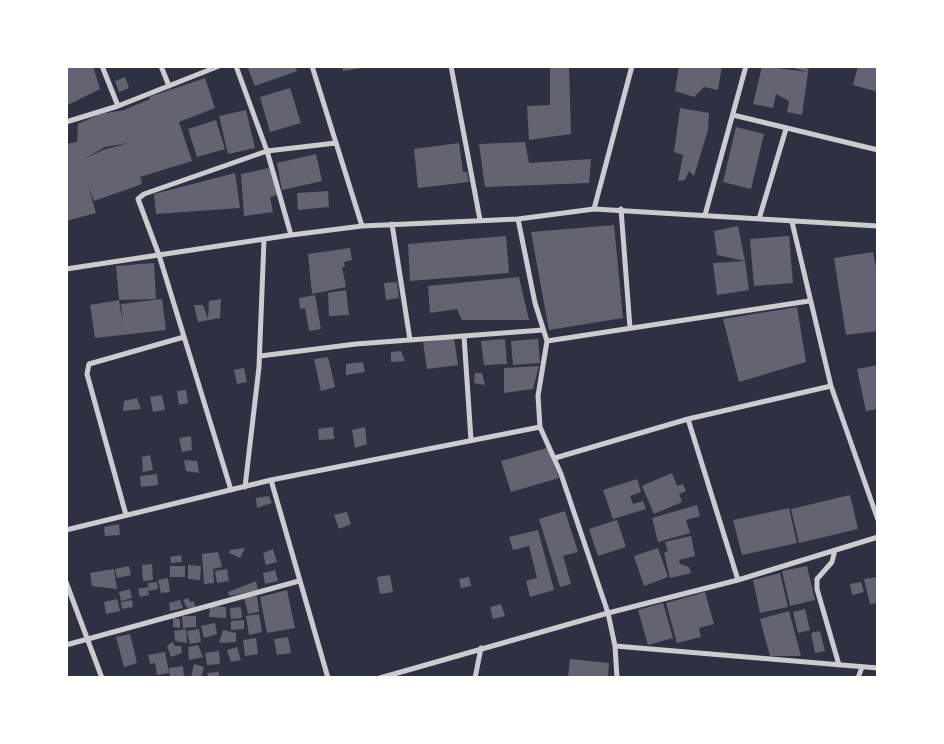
<!DOCTYPE html>
<style>
body{margin:0}
#map{position:relative;width:944px;height:744px;overflow:hidden;background:#2d3142;font-family:Roboto,sans-serif}
canvas{display:block}
.frame{position:absolute;inset:0;border:68px solid #fff;pointer-events:none}
</style>
<div id="map">
<canvas width="944" height="744"></canvas>
<div class="frame"></div>
</div>
<script>
const ctx = document.querySelector('canvas').getContext('2d');
ctx.lineJoin = 'round';
function paint(path, color) {
  ctx.fillStyle = color;
  ctx.fill(path, 'evenodd');
}
function poly(rows) {
  const path = new Path2D();
  for (const r of rows) {
    path.moveTo(r[0], r[1]);
    for (let i = 2; i < r.length; i += 2) path.lineTo(r[i], r[i + 1]);
  }
  return path;
}
function stroke(path, color, width, dash) {
  ctx.strokeStyle = color;
  ctx.lineWidth = width;
  ctx.lineCap = dash ? 'butt' : 'round';
  ctx.setLineDash(dash || []);
  ctx.stroke(path);
}
paint(poly([
 [66,66,93,66,100,89,66,106],
 [247,66,295,66,297,71,255,86],
 [342,66,369,66,369,67,343,71],
 [550,66,569,66,571,134,529,140,527,106,550,105],
 [679,66,722,66,718,90,704,87,694,97,675,91],
 [762,66,808,72,802,115,787,112,789,101,776,94,773,108,753,104],
 [786,66,809,66,808,72],
 [858,66,878,66,878,92,853,85],
 [125,77,129,88,119,92,115,81],
 [205,78,215,108,179,122,192,161,140,177,142,184,94,201,88,186,96,213,66,221,66,144,77,142,78,124,100,114,124,110,150,99,149,97],
 [128,143,103,150,84,159,105,147],
 [290,88,301,123,270,132,260,97],
 [680,108,709,113,708,130,694,176,689,171,685,180,678,181,683,155,674,152],
 [246,110,255,148,228,154,219,116],
 [216,120,225,149,197,157,188,129],
 [736,127,764,134,751,189,723,182],
 [525,142,529,163,591,159,589,183,485,187,479,144],
 [459,143,463,172,467,172,469,182,418,188,414,149],
 [316,154,322,181,282,190,277,163],
 [269,168,277,195,270,197,273,212,244,216,241,174],
 [235,173,240,208,156,214,154,194],
 [328,191,329,207,298,210,297,193],
 [614,225,623,318,549,330,531,232],
 [738,226,745,261,717,255,714,231],
 [506,236,509,273,410,281,408,244],
 [789,236,793,283,754,286,750,239],
 [350,248,352,260,344,262,345,267,342,267,346,287,312,294,308,254],
 [873,252,878,278,878,331,846,335,834,258],
 [745,261,749,290,717,295,713,263],
 [154,263,156,299,119,300,116,266],
 [519,277,529,320,462,320,457,309,430,313,428,286],
 [397,282,399,298,386,300,384,283],
 [346,290,349,315,329,316,328,293],
 [315,295,321,329,309,331,305,308,300,309,299,298],
 [162,299,166,330,95,338,90,305,119,300,123,325,121,304],
 [221,299,220,318,198,322,194,305,203,305,208,319,209,301],
 [797,307,806,362,739,382,723,319],
 [454,338,458,365,427,369,423,342],
 [505,339,507,364,484,365,481,341],
 [538,339,540,363,513,365,511,341],
 [401,351,405,361,391,362,391,352],
 [328,357,335,387,321,391,314,359],
 [363,362,365,372,346,375,346,364],
 [878,365,878,409,866,411,857,369],
 [539,366,533,389,504,393,504,368],
 [244,368,247,382,237,384,234,370],
 [475,373,482,373,485,385,474,383],
 [186,390,188,403,179,405,177,391],
 [162,395,165,410,153,412,150,397],
 [137,398,141,409,123,411,124,401],
 [333,427,334,439,319,440,318,429],
 [365,427,367,444,355,448,352,430],
 [191,436,192,450,182,452,179,438],
 [547,448,559,478,511,492,501,461],
 [150,455,153,470,143,472,142,457],
 [184,460,197,461,199,473,186,471],
 [672,473,677,486,683,484,686,491,679,494,682,502,654,514,642,486],
 [157,474,158,485,141,487,140,476],
 [637,479,641,492,630,496,633,504,643,501,646,509,613,519,603,490],
 [850,495,858,529,799,543,791,509],
 [269,496,272,503,257,508,256,498],
 [697,505,700,516,686,520,690,533,658,542,652,518],
 [789,508,797,543,742,555,733,520],
 [565,511,578,552,563,556,571,584,560,587,539,519],
 [347,512,351,524,339,529,334,515],
 [617,520,626,547,598,556,589,529],
 [119,524,120,535,105,536,104,527],
 [538,530,554,590,530,597,526,581,537,578,529,546,513,550,509,537],
 [691,536,695,556,679,560,680,564,689,567,691,573,670,578,664,553,668,551,665,542],
 [245,548,240,558,229,553,230,550],
 [658,548,668,577,644,586,634,556],
 [273,549,277,562,266,565,263,553],
 [218,552,222,567,213,569,214,583,204,584,202,554],
 [181,555,182,562,171,563,170,557],
 [152,564,153,580,143,581,142,565],
 [188,565,201,566,200,580,188,579],
 [129,566,131,575,117,578,115,569],
 [170,566,185,566,185,577,170,577],
 [807,566,815,600,790,606,782,571],
 [114,569,117,589,92,586,90,573],
 [227,569,229,581,217,583,215,571],
 [275,570,278,581,265,584,263,573],
 [780,573,788,607,760,613,753,580],
 [390,575,393,592,380,594,377,577],
 [469,577,471,586,461,588,459,579],
 [878,577,878,603,870,604,864,579],
 [168,578,170,592,161,593,158,580],
 [256,581,258,590,229,596,228,592],
 [157,582,158,589,149,591,148,583],
 [861,582,864,592,852,595,850,584],
 [148,587,149,595,140,597,138,589],
 [130,589,132,598,121,601,119,592],
 [287,590,295,628,267,633,260,597],
 [705,592,714,624,699,628,701,637,677,643,666,603],
 [257,596,259,612,248,614,244,598],
 [188,598,190,602,194,601,195,607,187,608,183,600],
 [117,599,120,611,106,614,104,602],
 [132,600,133,607,122,609,121,602],
 [180,600,183,608,170,611,169,603],
 [663,603,673,638,648,645,638,610],
 [501,604,505,616,493,619,490,607],
 [210,606,226,607,226,618,209,617],
 [241,607,242,618,231,619,230,608],
 [805,609,810,630,798,633,793,612],
 [789,611,801,656,770,656,760,619],
 [259,614,262,632,249,635,246,616],
 [182,616,196,616,196,627,183,628],
 [173,618,180,619,180,628,173,627],
 [244,620,244,629,231,630,231,621],
 [215,623,217,634,204,638,201,626],
 [186,629,187,643,175,641,174,631],
 [199,629,201,642,190,644,187,631],
 [223,630,236,633,236,642,219,643],
 [820,631,825,651,815,653,811,633],
 [130,634,137,663,124,667,116,637],
 [288,637,291,653,277,655,274,639],
 [256,638,258,654,245,656,243,640],
 [172,642,175,646,181,646,182,653,171,657,167,646],
 [198,645,203,657,189,660,188,647],
 [237,647,241,660,231,662,227,650],
 [219,651,220,664,207,665,205,653],
 [165,652,169,673,157,675,155,663,150,664,148,655],
 [570,659,609,663,608,678,568,678],
 [194,664,204,667,201,678,191,677],
 [183,666,184,678,170,678,169,668],
 [219,672,219,678,209,678,207,673]
]), '#626471');
stroke(poly([
 [102,66,118,106],
 [161,66,169,86],
 [236,66,267,151,291,235],
 [312,66,362,226],
 [451,66,480,220],
 [733,115,878,150],
 [66,122,118,106,219,66],
 [594,209,632,66],
 [621,209,630,328],
 [705,215,746,66],
 [518,219,535,303,547,341,538,396,540,427,561,474,608,613,615,646,617,678],
 [759,219,786,129],
 [792,222,831,386,878,520],
 [392,224,410,340],
 [66,269,291,235,362,226,518,219,594,209,878,226],
 [464,336,471,440],
 [547,341,809,301],
 [260,356,356,344,543,330],
 [688,419,738,580],
 [555,458,688,419,831,386],
 [271,480,328,678],
 [245,487,259,367,264,240],
 [231,490,159,255,138,199,144,194,267,151,336,143],
 [126,515,87,374,89,364,184,337],
 [66,530,271,480,540,427],
 [835,550,832,562,817,579,817,589,839,665],
 [66,582,102,678],
 [66,645,299,581],
 [615,646,878,668],
 [380,678,608,613,738,580,878,537],
 [475,678,481,648],
 [858,678,862,667]
]), '#caccd0', 5);
</script>
